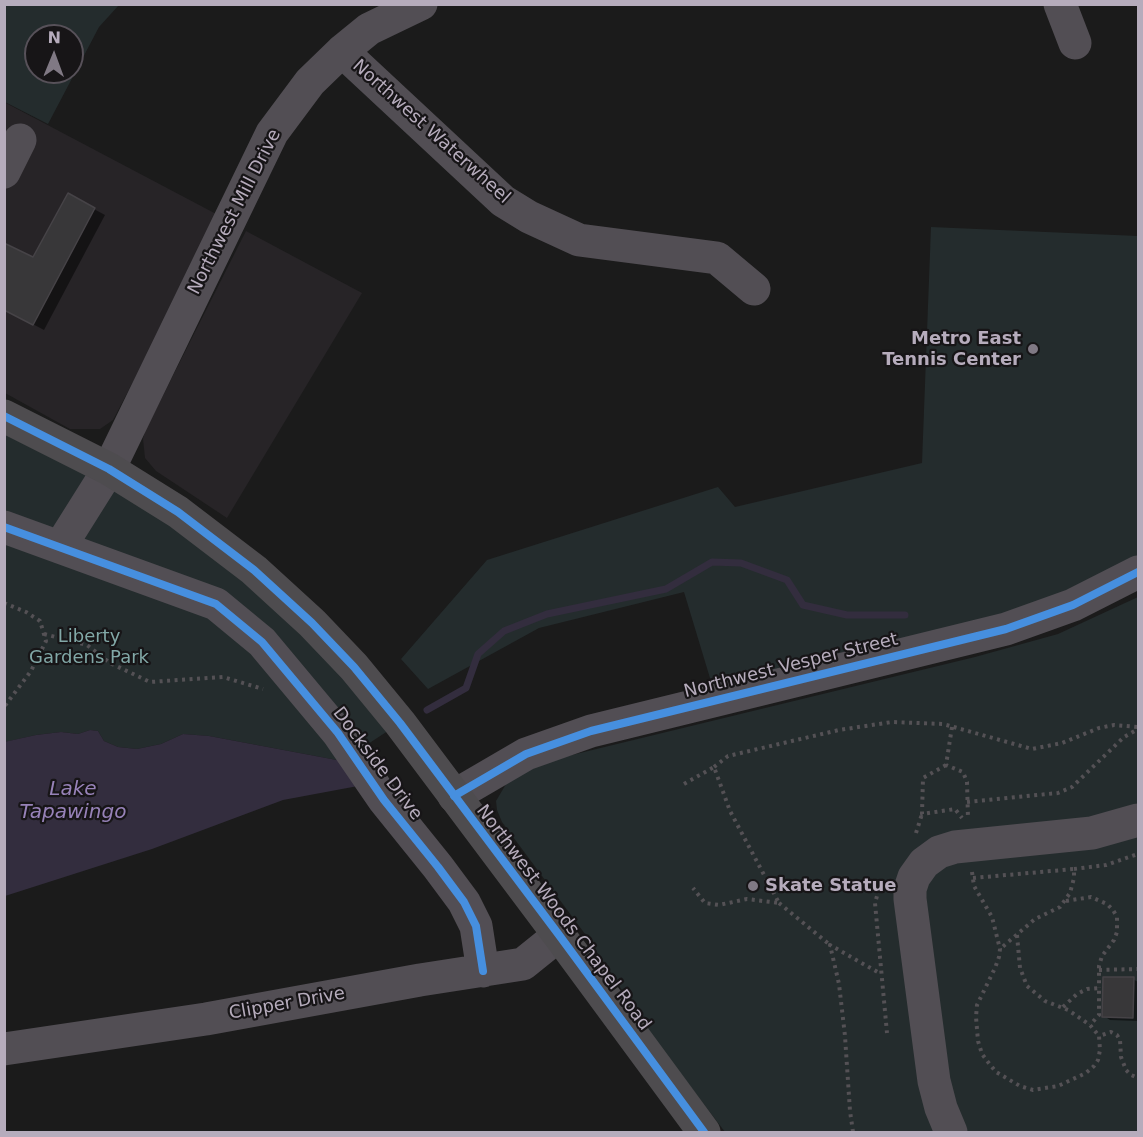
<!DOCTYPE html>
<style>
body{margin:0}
#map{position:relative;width:1143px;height:1137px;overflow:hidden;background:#1b1b1b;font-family:"DejaVu Sans",sans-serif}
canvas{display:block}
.frame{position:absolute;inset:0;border:6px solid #b6acbc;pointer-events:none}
.north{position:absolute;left:24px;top:24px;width:60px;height:60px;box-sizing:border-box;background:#171517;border:2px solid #575159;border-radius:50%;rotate:1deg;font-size:16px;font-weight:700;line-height:24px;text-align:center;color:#b6acbc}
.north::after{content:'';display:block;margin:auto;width:21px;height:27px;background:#807984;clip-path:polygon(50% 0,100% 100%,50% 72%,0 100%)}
</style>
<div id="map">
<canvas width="1143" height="1137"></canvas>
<div class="frame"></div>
<div class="north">N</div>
</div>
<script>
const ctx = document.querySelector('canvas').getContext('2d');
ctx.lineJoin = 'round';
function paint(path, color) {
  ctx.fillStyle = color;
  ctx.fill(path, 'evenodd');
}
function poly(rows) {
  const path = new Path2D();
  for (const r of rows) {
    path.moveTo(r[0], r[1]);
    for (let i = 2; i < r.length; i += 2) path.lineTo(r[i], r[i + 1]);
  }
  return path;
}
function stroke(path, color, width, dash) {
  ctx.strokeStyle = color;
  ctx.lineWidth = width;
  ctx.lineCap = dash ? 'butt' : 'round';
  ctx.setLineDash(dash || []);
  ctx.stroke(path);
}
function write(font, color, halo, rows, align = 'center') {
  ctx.font = font + ' "DejaVu Sans",sans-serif';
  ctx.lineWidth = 4.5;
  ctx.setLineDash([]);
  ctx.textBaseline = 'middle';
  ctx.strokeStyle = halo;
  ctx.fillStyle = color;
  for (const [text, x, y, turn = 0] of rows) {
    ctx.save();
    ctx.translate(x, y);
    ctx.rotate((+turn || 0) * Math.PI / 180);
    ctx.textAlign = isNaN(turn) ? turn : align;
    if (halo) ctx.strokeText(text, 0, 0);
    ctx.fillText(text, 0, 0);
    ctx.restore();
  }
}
paint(poly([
 [4,102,220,216,113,420,100,429,70,429,5,393],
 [246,231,362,293,227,518,156,471,145,458,143,439,145,431]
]), '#272427');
paint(poly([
 [4,5,119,5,99,27,48,124,5,102],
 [36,36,72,36,72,72,36,72],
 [931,227,1138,236,1138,560,1006,619,713,688,684,592,539,628,428,689,401,659,487,560,718,487,735,507,922,463],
 [5,409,178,512,400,723,342,761,209,736,183,734,161,744,137,749,118,747,104,741,98,731,90,730,78,734,61,732,36,735,5,742],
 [1138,597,1138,1132,725,1132,655,1040,585,934,502,822,497,810,496,801,509,779,543,762,975,657,1058,634]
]), '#242c2d');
paint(poly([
 [90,730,98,731,104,741,118,747,137,749,161,744,183,734,209,736,342,761,358,786,283,800,152,849,5,896,4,742,36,735,61,732,78,734]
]), '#332d3e');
paint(poly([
 [68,195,105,215,44,330,4,309],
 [1133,979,1138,982,1138,1021,1110,1020,1104,1016]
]), '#0007');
stroke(poly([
 [427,710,466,688,478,654,504,631,547,614,666,589,712,562,741,563,787,580,803,605,847,615,905,615]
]), '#332d3e', 7);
const building = poly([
 [68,193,95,208,33,325,4,310,4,243,33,257,68,193],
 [1103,977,1134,977,1133,1018,1102,1017,1103,977]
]);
paint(building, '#383739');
stroke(building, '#464347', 1.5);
stroke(poly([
 [4,603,26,612,40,621,46,641,31,671,4,707],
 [44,634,87,645,110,663,150,682,223,677,263,689],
 [952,727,946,765,963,772,967,782,968,818],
 [946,765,923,778,922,814,955,809,962,818],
 [714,767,728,756,839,730,892,722,943,724,1032,749,1062,743,1099,728,1114,725,1138,727],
 [684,784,714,767,730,811,779,903,747,899,719,905,705,903,693,888],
 [967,802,1058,793,1072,787,1124,737,1138,729],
 [916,833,922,814],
 [1074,869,1106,865,1138,854],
 [972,872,974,886,992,917,1000,949,999,957,995,968,977,1005,976,1017,978,1041,982,1054,988,1062,996,1072,1020,1086,1033,1090,1058,1086,1086,1073,1094,1066,1098,1060,1100,1050,1099,1036,1111,1032,1117,1035,1120,1040,1121,1057,1126,1070,1131,1075,1138,1078],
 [973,878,1074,869,1074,878,1070,893,1060,907,1035,919,1000,949],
 [879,889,875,903,887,1033],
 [1066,901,1091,897,1107,904,1113,910,1117,917,1117,932,1114,940,1102,956,1099,966,1099,988],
 [779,903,830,945],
 [1017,935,1020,968,1027,986,1045,1001,1068,1010,1090,1025,1099,1036],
 [1099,970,1138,969],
 [1063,1007,1077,994,1087,989,1099,988,1099,1015,1090,1025],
 [853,1132,850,1111,845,1036,839,984,830,945,881,974]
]), '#545155', 4, [3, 4.5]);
stroke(poly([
 [1060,4,1075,43],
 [342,51,503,201,529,217,579,240,717,258,754,289],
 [4,172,20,140],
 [4,527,216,604,262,642,338,733,384,800,438,867,464,902,476,926,483,971],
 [60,547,109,469,272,133,310,82,342,51,369,29,421,4],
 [454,796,526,754,591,731,1006,629,1073,605,1138,572],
 [4,1049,206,1019,420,980,523,964,559,935],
 [951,1132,941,1108,934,1081,910,899,910,889,914,877,924,863,939,852,955,847,1092,833,1138,820]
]), '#524e54', 33);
stroke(poly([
 [4,416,109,469,178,512,254,570,312,623,354,667,400,723,559,935,704,1132]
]), '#4e4c4f', 33);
stroke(poly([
 [4,416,109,469,178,512,254,570,312,623,354,667,400,723,559,935,704,1132],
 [4,527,216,604,262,642,338,733,384,800,438,867,464,902,476,926,483,971],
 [454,796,526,754,591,731,1006,629,1073,605,1138,572]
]), '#468fdf', 8);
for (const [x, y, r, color] of [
 [1033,349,6,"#807984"],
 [753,886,6,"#807984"]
]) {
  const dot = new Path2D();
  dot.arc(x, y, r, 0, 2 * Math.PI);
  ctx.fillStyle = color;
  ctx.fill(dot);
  stroke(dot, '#171517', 2);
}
write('18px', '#b6acbc', '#171517', [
 ["Northwest Waterwheel",431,132,42],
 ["Northwest Mill Drive",235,212,-63],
 ["Northwest Vesper Street",791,666,-14],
 ["Dockside Drive",377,764,53],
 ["Northwest Woods Chapel Road",563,918,53],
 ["Clipper Drive",287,1004,-10]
]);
write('bold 18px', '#b6acbc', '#171517', [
 ["Metro East",1021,339],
 ["Tennis Center",1021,360],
 ["Skate Statue",765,886,"left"]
], 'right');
write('18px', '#82a8a7', '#171517', [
 ["Liberty",89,637],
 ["Gardens Park",89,658]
]);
write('italic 20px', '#9782b8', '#171517', [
 ["Lake",73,790],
 ["Tapawingo",73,813]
]);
</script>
